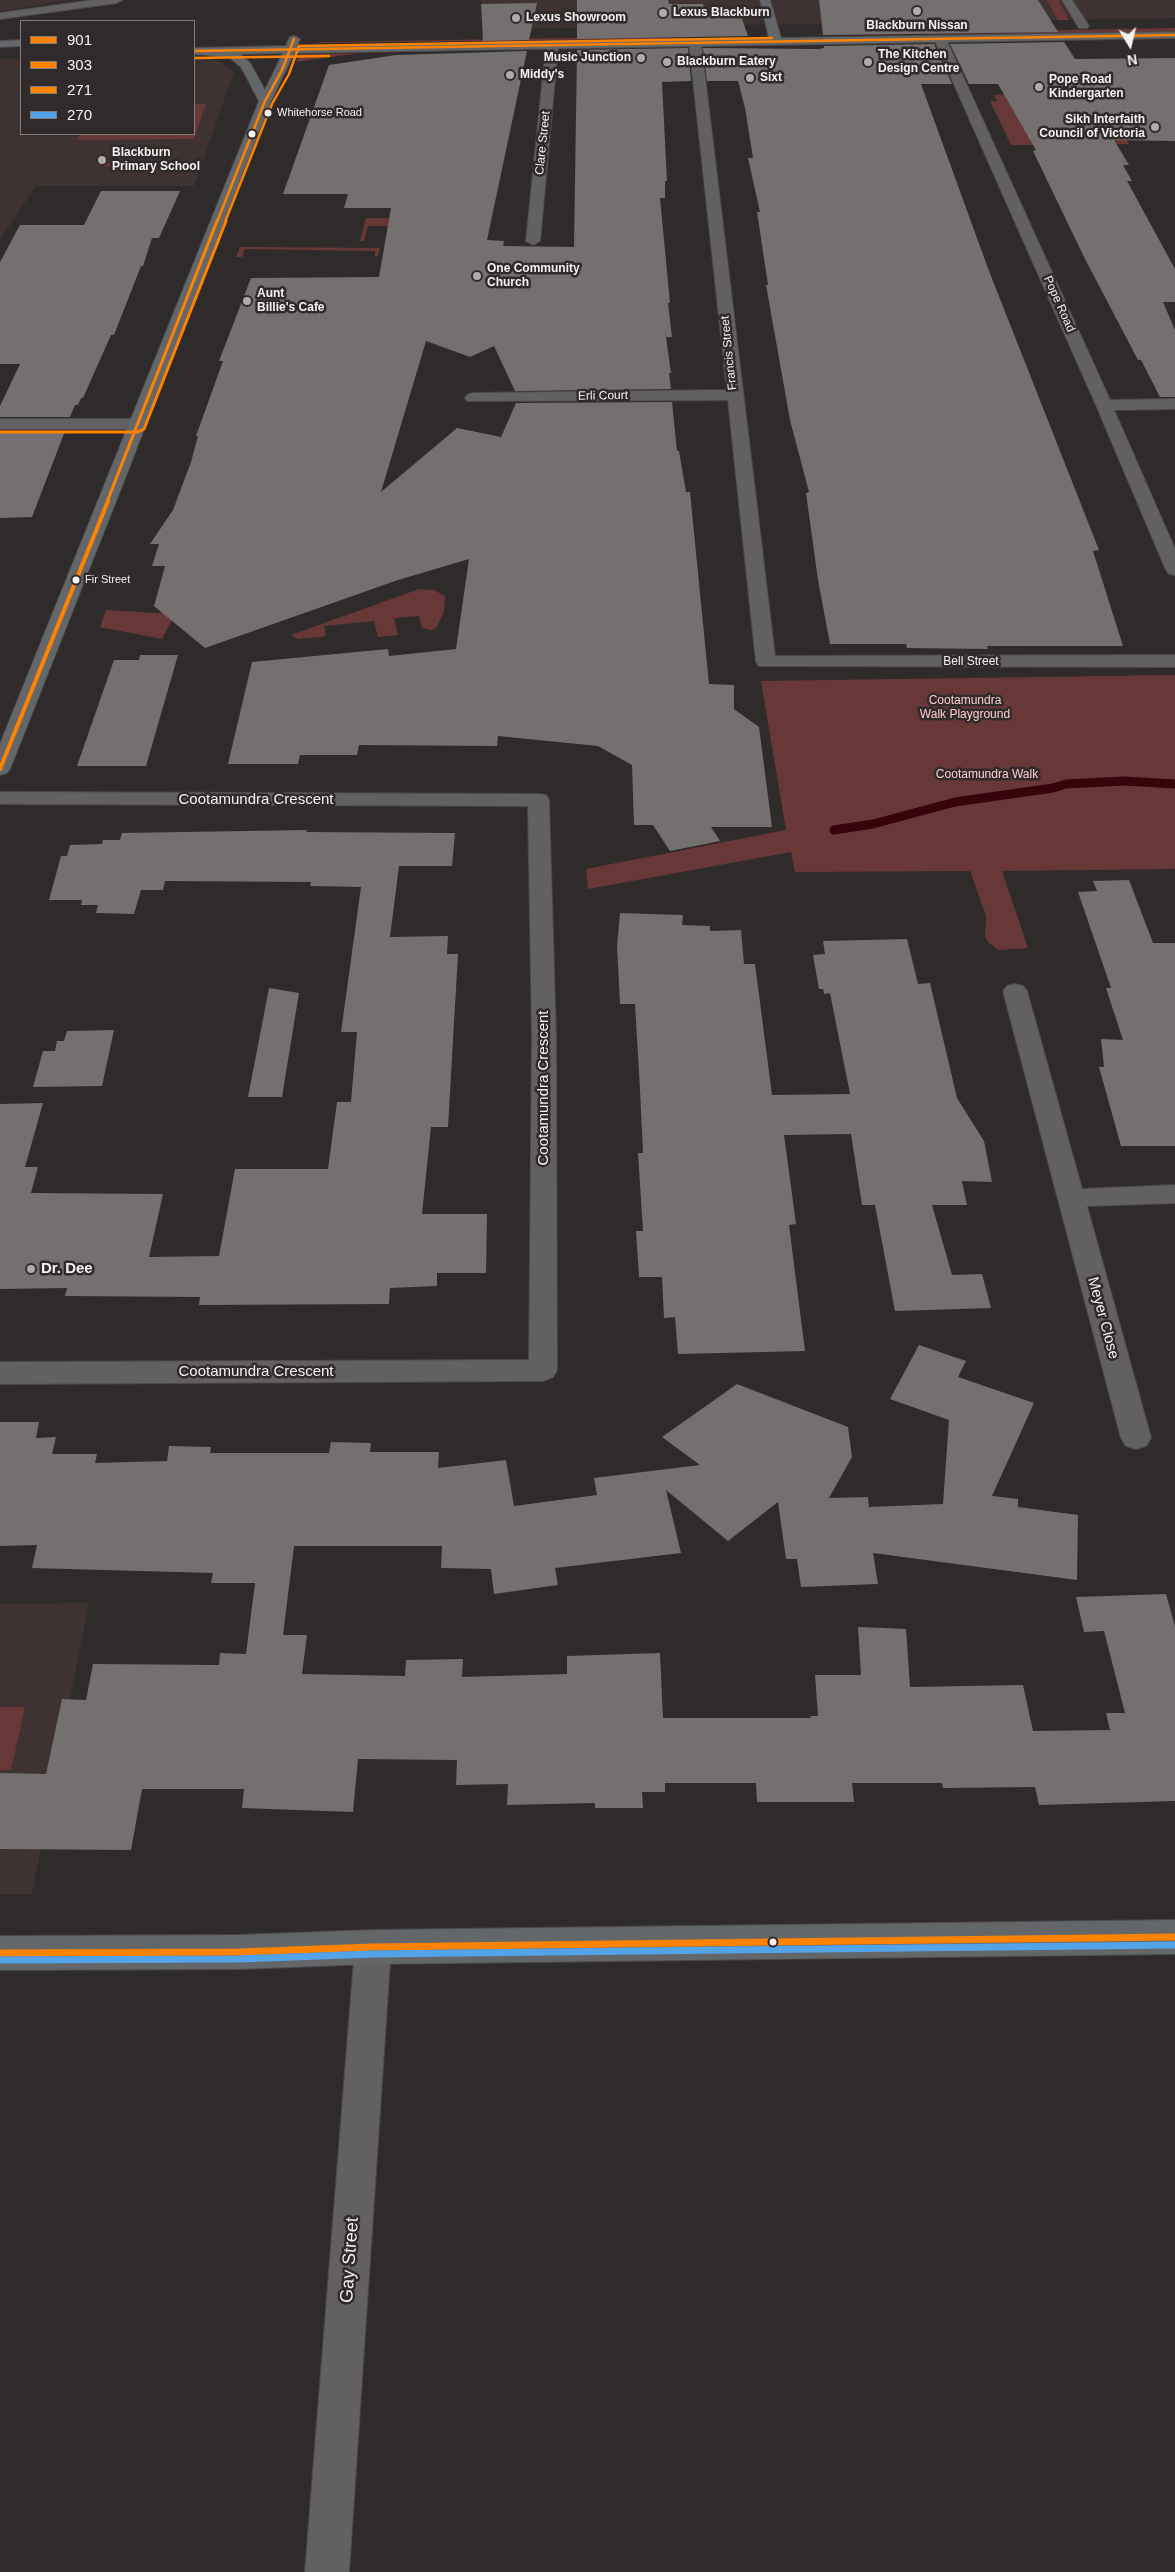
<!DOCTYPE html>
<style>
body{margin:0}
#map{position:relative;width:1175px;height:2572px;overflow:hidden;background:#302b2b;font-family:Helvetica,sans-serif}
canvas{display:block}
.legend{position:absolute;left:20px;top:20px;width:175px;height:115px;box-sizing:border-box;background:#312a2a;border:1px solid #807a7a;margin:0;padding:6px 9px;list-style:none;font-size:15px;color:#f6f1f1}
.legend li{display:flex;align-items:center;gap:10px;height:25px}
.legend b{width:25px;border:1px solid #807a7a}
.north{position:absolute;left:1105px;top:20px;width:50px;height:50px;-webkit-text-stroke:4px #312a2a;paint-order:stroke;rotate:171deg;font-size:14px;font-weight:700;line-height:20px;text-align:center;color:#f6f1f1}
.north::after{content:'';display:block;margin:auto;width:18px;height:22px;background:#f6f1f1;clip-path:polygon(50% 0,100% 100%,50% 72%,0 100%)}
</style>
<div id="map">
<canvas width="1175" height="2572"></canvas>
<ul class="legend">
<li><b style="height:6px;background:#ff8200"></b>901</li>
<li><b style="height:6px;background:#ff8200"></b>303</li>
<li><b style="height:6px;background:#ff8200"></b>271</li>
<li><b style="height:6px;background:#53a3e8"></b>270</li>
</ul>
<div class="north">N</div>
</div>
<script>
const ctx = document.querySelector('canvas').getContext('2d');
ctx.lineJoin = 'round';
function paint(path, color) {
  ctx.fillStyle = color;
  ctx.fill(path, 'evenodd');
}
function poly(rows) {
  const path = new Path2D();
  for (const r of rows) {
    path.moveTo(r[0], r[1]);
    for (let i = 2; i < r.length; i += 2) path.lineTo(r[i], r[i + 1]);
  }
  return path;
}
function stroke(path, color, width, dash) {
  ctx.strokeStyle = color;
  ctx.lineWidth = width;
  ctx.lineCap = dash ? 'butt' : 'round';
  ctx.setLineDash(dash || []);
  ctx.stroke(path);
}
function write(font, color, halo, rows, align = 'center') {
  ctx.font = font + ' Helvetica,sans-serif';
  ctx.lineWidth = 5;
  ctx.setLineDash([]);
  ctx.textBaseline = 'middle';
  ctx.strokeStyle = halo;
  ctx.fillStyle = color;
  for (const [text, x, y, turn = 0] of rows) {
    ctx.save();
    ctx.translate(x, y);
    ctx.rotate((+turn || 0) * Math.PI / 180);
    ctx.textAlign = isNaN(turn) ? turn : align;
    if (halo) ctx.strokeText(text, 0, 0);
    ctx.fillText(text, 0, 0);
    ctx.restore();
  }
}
paint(poly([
 [0,0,69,0,0,11],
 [481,0,1175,0,1175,18,483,29],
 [209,58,223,63,234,72,194,186,36,186,0,240,0,59,21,59,21,134,194,134,194,59],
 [89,1603,32,1894,0,1894,0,1604]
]), '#3e3232');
paint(poly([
 [1047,0,1058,0,1069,20,1058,20],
 [1175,28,1175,32,1152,32,802,35],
 [568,38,740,38,317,43,321,42],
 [360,53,296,62,300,54],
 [1012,94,1102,100,1129,144,1011,145,990,101,997,101,994,95],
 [194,104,206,104,194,139,77,140,80,134,194,134],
 [99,163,174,163,172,167,97,166],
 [366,218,513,219,390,219,389,226,368,226,364,241,360,241],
 [240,247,243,247,380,248,378,256,375,256,375,251,245,249,242,257,236,257],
 [419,589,434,590,445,596,444,612,436,628,431,630,422,628,419,616,394,618,398,635,378,637,374,621,324,626,326,635,322,637,297,639,291,635],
 [106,610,175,614,162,639,100,627],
 [1175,675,1175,869,1002,871,1028,948,998,950,988,942,985,936,986,916,970,871,795,872,791,852,588,889,586,869,786,830,761,681],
 [0,1707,25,1707,11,1770,0,1770]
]), '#683837');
stroke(poly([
 [834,830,873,824,955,802,1053,788,1066,784,1124,781,1175,784]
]), '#370409', 9);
paint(poly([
 [577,0,668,0,669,4,703,4,706,15,741,16,748,36,577,39],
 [819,0,1038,0,1058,32,823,35],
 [537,3,529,40,483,41,481,4],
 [1064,42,1075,59,1175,58,1175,141,1114,140,1129,165,1123,165,1132,181,1127,181,1175,269,1175,302,1163,302,1175,330,1175,397,1160,397,1141,360,1138,360,1085,259,1033,151,1036,150,998,84,969,84,950,44],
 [934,44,952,84,921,84,989,271,1099,550,1093,551,1123,646,987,646,988,649,907,648,906,644,830,644,818,580,806,493,809,492,790,420,766,285,768,285,757,212,760,212,748,158,753,158,745,108,738,81,707,81,703,48,819,49,824,48,824,46],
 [688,48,691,81,662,82,667,181,665,181,665,198,660,198,670,303,668,303,672,337,666,337,671,373,669,373,671,389,515,391,494,346,470,357,426,341,381,492,457,428,501,437,516,403,672,402,677,451,679,451,686,492,690,492,709,684,734,685,734,709,759,727,772,827,711,827,720,841,670,851,653,825,634,825,632,765,598,746,498,736,497,746,359,745,357,755,300,755,298,764,228,764,252,662,388,649,389,656,456,649,469,559,398,580,205,648,154,606,165,566,152,566,159,544,150,544,173,510,191,462,198,436,196,436,223,361,219,361,251,278,379,277,391,208,344,208,348,194,283,194,329,65,396,55,527,51,487,240,504,241,503,246,574,247,577,50],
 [101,191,180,191,159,238,152,238,143,266,141,266,114,335,111,335,83,398,81,398,78,405,75,405,70,417,0,417,0,406,20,364,0,364,0,262,20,225,84,225],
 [0,431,65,431,32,517,0,518],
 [140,655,178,655,146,766,77,766,114,660,139,660],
 [307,830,306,832,455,833,452,866,399,866,390,937,448,936,447,954,458,954,448,1127,431,1127,422,1214,487,1214,486,1273,437,1273,437,1286,390,1288,389,1304,199,1305,200,1297,65,1296,67,1288,0,1289,0,1104,43,1103,25,1167,38,1167,31,1193,163,1194,149,1257,219,1256,235,1169,328,1169,337,1102,351,1102,357,1032,341,1032,361,887,310,886,311,882,165,881,163,890,141,890,134,914,96,913,98,905,81,905,82,900,49,900,61,856,67,856,70,845,102,844,103,840,120,840,122,833],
 [1129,880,1153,943,1175,943,1175,1146,1121,1146,1099,1067,1104,1067,1101,1039,1123,1040,1106,988,1111,988,1078,892,1097,891,1093,881],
 [620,913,683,915,682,925,710,926,710,931,741,930,744,964,755,964,772,1095,850,1094,830,993,824,994,823,989,819,989,813,955,825,954,823,941,907,939,918,984,930,983,957,1098,984,1141,992,1182,962,1181,967,1205,932,1205,952,1275,982,1274,991,1308,895,1311,875,1205,862,1205,851,1134,784,1135,796,1224,789,1225,805,1351,678,1354,675,1317,664,1318,662,1277,639,1277,636,1231,643,1231,638,1153,643,1153,640,1090,635,1004,620,1004,617,946],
 [269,988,299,993,282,1097,248,1097],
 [114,1030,102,1086,33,1087,43,1051,55,1051,57,1041,64,1041,67,1031],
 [919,1345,966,1361,958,1377,1034,1403,992,1496,1018,1499,1018,1507,1078,1515,1077,1580,873,1553,878,1584,801,1587,797,1559,786,1559,778,1502,728,1541,666,1490,681,1553,555,1568,558,1585,494,1594,491,1569,441,1568,442,1546,294,1546,283,1635,307,1635,302,1674,405,1676,406,1660,463,1659,462,1677,567,1674,567,1656,660,1653,663,1718,811,1718,810,1716,818,1716,815,1675,861,1675,858,1627,906,1629,910,1687,1023,1685,1033,1731,1110,1730,1106,1713,1125,1713,1104,1631,1084,1632,1076,1597,1166,1594,1175,1626,1175,1801,1039,1805,1035,1787,943,1788,942,1783,852,1783,854,1802,757,1802,756,1783,665,1783,665,1792,642,1792,643,1808,595,1808,595,1803,507,1805,508,1784,456,1785,457,1760,358,1759,353,1812,242,1808,244,1789,142,1789,131,1850,0,1849,0,1773,46,1774,62,1699,86,1700,93,1664,219,1665,220,1653,246,1654,255,1583,211,1583,213,1573,32,1568,37,1545,0,1546,0,1422,39,1422,36,1438,56,1437,52,1454,97,1454,95,1463,167,1461,169,1446,211,1447,210,1453,329,1453,331,1442,371,1443,370,1452,439,1452,438,1468,506,1460,514,1506,597,1495,594,1478,700,1465,662,1437,737,1384,848,1427,852,1457,829,1498,868,1497,869,1507,943,1504,949,1420,890,1399]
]), '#747070');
const minor = poly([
 [93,0,122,0,117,3,0,19,0,13,93,0],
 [1062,0,1072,0,1089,26,1087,28,1079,28,1062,0],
 [940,36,946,39,1110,400,1175,399,1175,409,1114,410,1175,549,1175,575,1169,574,1166,570,1096,405,934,39,940,36],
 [695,40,701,43,775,656,1175,655,1175,667,759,666,756,662,728,400,467,401,465,398,467,395,473,393,727,390,689,43,695,40],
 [552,43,558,46,540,241,533,245,526,241,546,46,552,43],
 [0,419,138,419,146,424,138,429,0,429,0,419],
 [0,792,538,794,546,795,549,800,556,1038,557,1370,553,1377,543,1381,0,1384,0,1362,529,1360,532,1038,528,806,0,804,0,792],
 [1015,984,1023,986,1027,991,1082,1189,1175,1185,1175,1203,1087,1206,1151,1438,1146,1446,1136,1449,1126,1446,1121,1438,1003,991,1007,986,1015,984],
 [373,1930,386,1935,391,1947,349,2572,305,2572,355,1947,360,1935,373,1930]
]);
const major = poly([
 [760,0,770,0,781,38,1175,32,1175,38,294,53,271,101,238,185,128,471,10,769,7,773,0,775,0,744,259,101,241,67,229,57,194,54,194,48,286,46,290,37,294,36,300,39,297,46,769,38,760,0],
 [283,53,265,90,250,63,240,54,283,53],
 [21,40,21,46,0,47,0,41,21,40],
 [1175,1920,1175,1954,373,1964,239,1969,0,1970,0,1936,239,1935,373,1930,1175,1920]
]);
stroke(minor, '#4c4949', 2);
stroke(major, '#4c4949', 2);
paint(minor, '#626060');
paint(major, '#63676a');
stroke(poly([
 [194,51,1175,35],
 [217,222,265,101,282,70,294,39]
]), '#ff8200', 2.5);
stroke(poly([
 [107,502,217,221]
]), '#ff8200', 3);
stroke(poly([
 [0,769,108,501]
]), '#ff8200', 4);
stroke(poly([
 [0,1953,239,1952,373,1947,1175,1937]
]), '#ff8200', 7);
stroke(poly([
 [194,58,329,56],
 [225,222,272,104,289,74,299,46,772,38]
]), '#ff8200', 2.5);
stroke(poly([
 [0,432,138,432,144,429,226,221]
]), '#ff8200', 3);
stroke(poly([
 [0,1960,239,1959,373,1954,1175,1945]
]), '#53a3e8', 7);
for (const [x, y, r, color] of [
 [917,11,5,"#b1acac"],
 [663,13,5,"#b1acac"],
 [516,18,5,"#b1acac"],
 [641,58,5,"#b1acac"],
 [667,62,5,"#b1acac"],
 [868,62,5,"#b1acac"],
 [510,75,5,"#b1acac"],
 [750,78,5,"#b1acac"],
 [1039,87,5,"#b1acac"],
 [268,113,4.5,"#f6f1f1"],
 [1155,127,5,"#b1acac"],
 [252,134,4.5,"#f6f1f1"],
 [102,160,5,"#b1acac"],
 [477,276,5,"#b1acac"],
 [247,301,5,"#b1acac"],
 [76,580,4.5,"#f6f1f1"],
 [31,1269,5,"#b1acac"],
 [773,1942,4.5,"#f6f1f1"]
]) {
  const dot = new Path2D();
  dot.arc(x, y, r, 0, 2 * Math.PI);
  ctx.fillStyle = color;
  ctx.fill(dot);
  stroke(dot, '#312a2a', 2);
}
write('11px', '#f6f1f1', '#312a2a', [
 ["Whitehorse Road",277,113],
 ["Fir Street",85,580]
], 'left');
write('bold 12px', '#f6f1f1', '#312a2a', [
 ["Lexus Blackburn",673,13],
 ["Lexus Showroom",526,18],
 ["Blackburn Nissan",917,26,"center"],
 ["The Kitchen",878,55],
 ["Design Centre",878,69],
 ["Music Junction",631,58,"right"],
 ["Blackburn Eatery",677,62],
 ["Middy's",520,75],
 ["Sixt",760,78],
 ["Pope Road",1049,80],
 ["Kindergarten",1049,94],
 ["Sikh Interfaith",1145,120,"right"],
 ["Council of Victoria",1145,134,"right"],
 ["Blackburn",112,153],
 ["Primary School",112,167],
 ["One Community",487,269],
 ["Church",487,283],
 ["Aunt",257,294],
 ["Billie's Cafe",257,308]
], 'left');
write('12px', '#f6f1f1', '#312a2a', [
 ["Clare Street",543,143,-84],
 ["Pope Road",1059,304,66],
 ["Francis Street",729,353,-96],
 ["Erli Court",603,396,-1],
 ["Bell Street",971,662]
]);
write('12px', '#fdcdca', '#312a2a', [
 ["Cootamundra",965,701],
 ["Walk Playground",965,715],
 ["Cootamundra Walk",987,775]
]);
write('15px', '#f6f1f1', '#312a2a', [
 ["Cootamundra Crescent",256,800],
 ["Cootamundra Crescent",544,1088,-90],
 ["Meyer Close",1103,1318,75],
 ["Cootamundra Crescent",256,1372]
]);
write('bold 15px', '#f6f1f1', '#312a2a', [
 ["Dr. Dee",41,1269]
], 'left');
write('18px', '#f6f1f1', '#312a2a', [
 ["Gay Street",350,2260,-86]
]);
</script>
